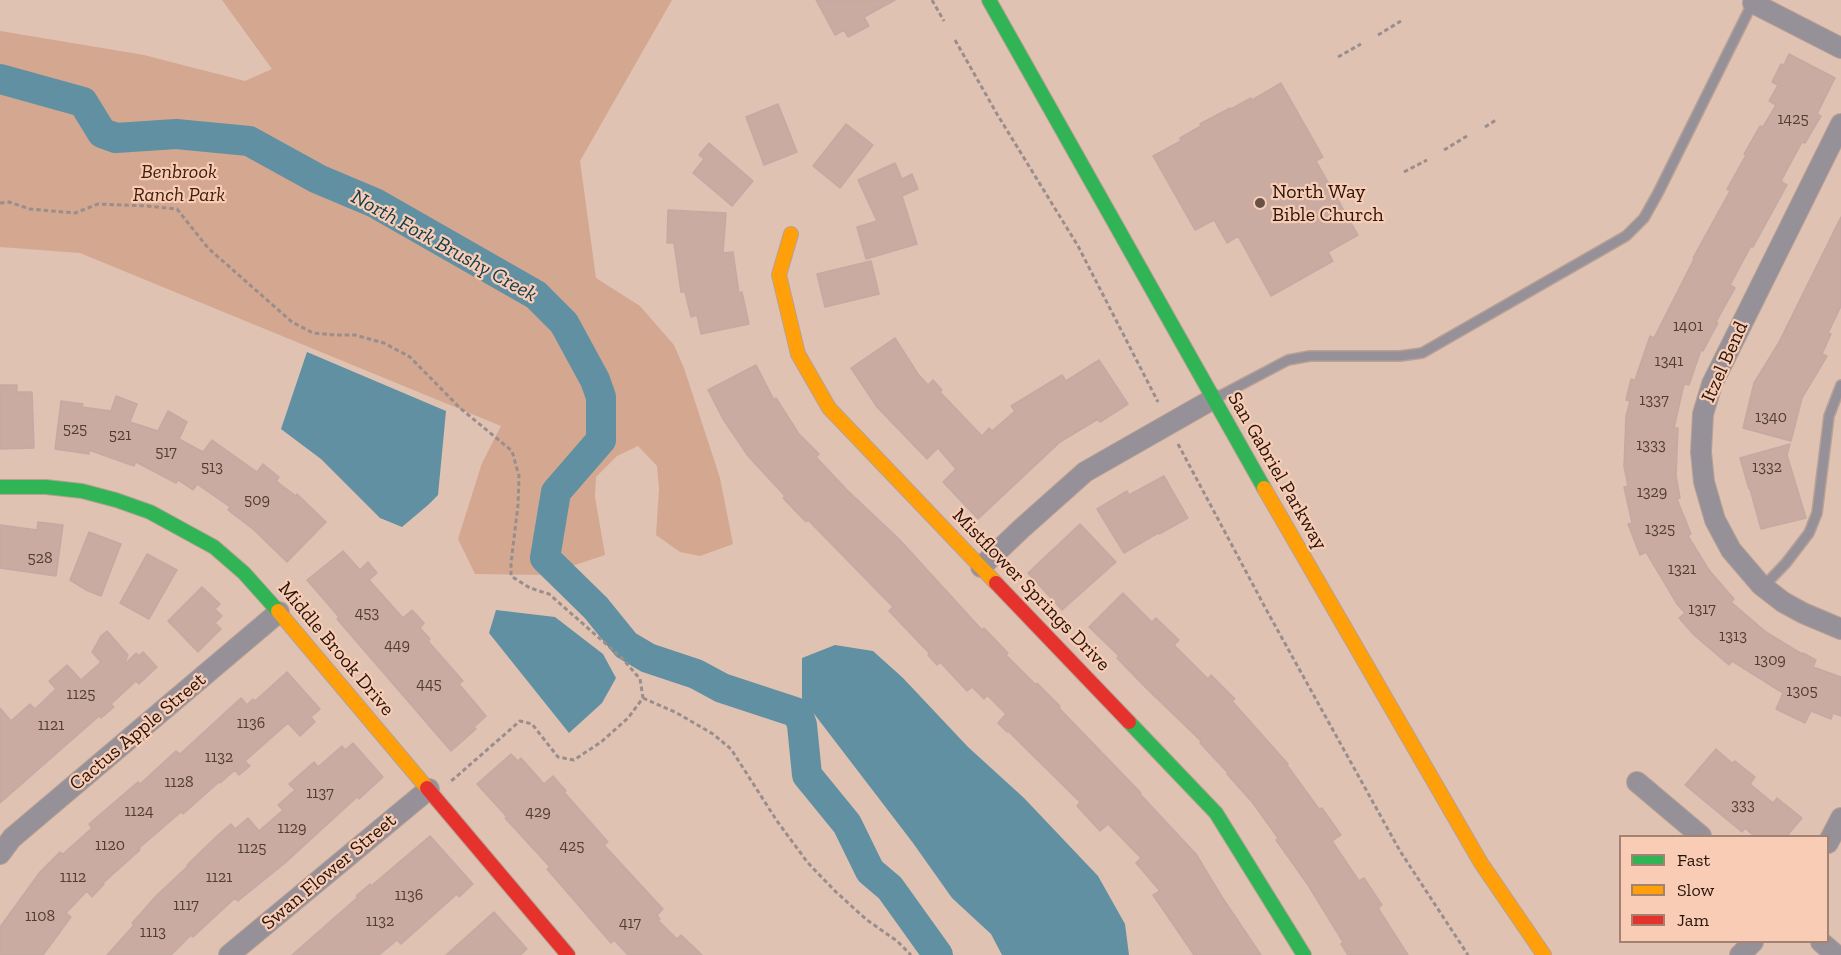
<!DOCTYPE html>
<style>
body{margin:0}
#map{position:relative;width:1841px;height:955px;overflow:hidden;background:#e0c2b3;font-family:"Zilla Slab",serif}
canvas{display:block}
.legend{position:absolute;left:1619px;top:835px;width:210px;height:108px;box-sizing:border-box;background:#f8ccb5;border:2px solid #a48271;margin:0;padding:8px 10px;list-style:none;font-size:18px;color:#27140a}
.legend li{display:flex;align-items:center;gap:12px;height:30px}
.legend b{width:30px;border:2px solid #a48271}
</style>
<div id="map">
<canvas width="1841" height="955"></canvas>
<ul class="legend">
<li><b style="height:8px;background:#30b455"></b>Fast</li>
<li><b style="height:8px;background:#ff9f0a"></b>Slow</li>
<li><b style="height:8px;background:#e5322d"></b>Jam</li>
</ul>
</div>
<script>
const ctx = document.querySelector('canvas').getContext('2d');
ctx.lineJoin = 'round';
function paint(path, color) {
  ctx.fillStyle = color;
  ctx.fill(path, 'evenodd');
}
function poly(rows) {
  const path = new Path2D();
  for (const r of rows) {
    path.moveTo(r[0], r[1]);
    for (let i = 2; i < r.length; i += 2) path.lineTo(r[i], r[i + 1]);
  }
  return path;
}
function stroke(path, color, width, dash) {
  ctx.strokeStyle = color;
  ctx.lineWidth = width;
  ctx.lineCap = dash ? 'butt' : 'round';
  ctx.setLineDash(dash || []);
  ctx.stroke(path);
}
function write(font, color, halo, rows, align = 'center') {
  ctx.font = font + ' "Zilla Slab",serif';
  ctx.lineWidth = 4.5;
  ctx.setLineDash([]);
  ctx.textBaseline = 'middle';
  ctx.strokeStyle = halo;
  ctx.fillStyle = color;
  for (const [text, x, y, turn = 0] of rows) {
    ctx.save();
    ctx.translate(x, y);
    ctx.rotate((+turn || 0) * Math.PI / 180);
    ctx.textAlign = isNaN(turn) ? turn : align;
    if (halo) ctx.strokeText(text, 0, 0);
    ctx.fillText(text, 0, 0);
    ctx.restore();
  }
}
paint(poly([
 [222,0,672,0,580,161,596,278,640,306,674,345,684,368,720,478,733,544,700,556,680,552,656,535,659,489,657,466,638,446,617,456,596,477,595,497,605,555,545,575,475,574,458,539,482,463,501,426,80,253,0,247,0,31,144,55,245,81,272,69]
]), '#d3a790');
paint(poly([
 [307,352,446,411,438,495,428,505,402,527,380,518,321,459,281,429],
 [496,610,555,617,603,654,616,678,602,703,569,733,489,633],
 [835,645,873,651,903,678,968,747,1024,798,1098,876,1125,924,1129,955,1002,955,991,934,952,898,913,843,802,698,802,658]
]), '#6090a2');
stroke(poly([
 [0,79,83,102,102,133,116,138,176,134,249,141,318,179,375,203,536,295,564,323,595,380,601,397,601,440,556,492,545,558,596,608,626,645,648,658,696,674,722,688,798,713,802,725,807,775,847,824,870,871,890,888,938,955]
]), '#6090a2', 30);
const building = poly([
 [816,0,895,0,864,17,869,26,848,37,844,30,835,35,816,0],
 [1789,54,1835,78,1817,114,1821,116,1805,143,1802,142,1781,181,1787,185,1753,247,1751,246,1730,285,1735,288,1716,322,1718,323,1703,351,1701,350,1689,385,1684,384,1674,428,1678,428,1676,476,1680,498,1677,499,1691,534,1688,536,1709,570,1734,599,1731,602,1766,632,1802,654,1803,653,1816,660,1813,667,1841,677,1841,716,1833,713,1831,719,1811,711,1805,723,1776,709,1783,693,1732,661,1729,665,1694,635,1679,618,1685,613,1677,604,1646,552,1640,555,1628,524,1632,523,1624,487,1628,486,1624,466,1626,416,1630,401,1626,400,1631,379,1635,380,1650,336,1654,338,1694,259,1693,258,1730,191,1727,189,1746,155,1744,154,1760,126,1763,127,1776,105,1769,101,1778,85,1772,82,1781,64,1784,65,1789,54],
 [1281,83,1323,157,1316,161,1358,235,1328,252,1333,261,1271,296,1238,236,1227,243,1214,220,1195,230,1153,156,1181,141,1180,138,1201,126,1200,124,1230,108,1231,109,1251,98,1252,100,1281,83],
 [778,104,797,152,764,165,746,117,778,104],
 [846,124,873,145,840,188,813,166,846,124],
 [709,143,753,181,732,206,693,173,704,159,699,155,709,143],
 [895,163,902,179,912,174,918,189,902,196,917,244,866,259,857,227,877,221,858,180,895,163],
 [668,210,726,213,723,253,733,252,739,293,742,292,749,324,701,334,697,315,691,317,685,292,681,292,674,243,667,243,668,210],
 [1841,217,1841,306,1828,333,1831,334,1822,354,1827,356,1802,398,1791,441,1743,428,1754,383,1778,344,1841,217],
 [871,261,879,294,825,307,817,274,871,261],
 [895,338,918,374,928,385,933,380,942,390,940,392,982,436,989,428,992,431,1015,411,1011,406,1062,375,1066,381,1099,360,1128,404,1100,422,1098,419,1060,442,978,519,943,482,956,469,938,448,927,459,877,407,851,368,895,338],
 [756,365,774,400,776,398,799,434,819,454,816,457,847,490,899,539,982,630,984,628,1008,653,1006,655,1036,685,1037,683,1060,706,1059,708,1141,793,1140,794,1196,854,1222,897,1261,955,1194,955,1153,895,1160,891,1136,863,1141,858,1108,824,1100,831,1077,806,1080,802,1008,731,1007,732,998,723,1006,714,987,695,984,699,972,687,967,691,940,662,937,665,928,655,929,653,889,611,893,607,808,520,806,522,783,498,785,496,748,456,723,419,708,390,756,365],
 [0,385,17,385,17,392,32,392,34,448,0,449,0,385],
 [116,396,137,404,130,422,158,431,168,411,187,422,179,439,203,452,212,440,257,472,263,464,279,477,276,481,296,496,297,494,326,522,287,562,254,530,228,510,230,507,197,484,193,490,178,480,176,483,136,462,134,466,89,450,89,454,55,449,61,401,83,404,82,407,111,411,116,396],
 [1790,444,1787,455,1806,518,1761,529,1750,489,1749,489,1740,458,1790,444],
 [1164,476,1188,518,1159,534,1158,533,1124,553,1097,509,1127,491,1129,495,1164,476],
 [38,522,63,525,56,576,0,568,0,525,37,530,38,522],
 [1080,524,1116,562,1062,610,1028,573,1080,524],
 [89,532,121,544,101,596,88,591,70,580,89,532],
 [343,551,360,570,368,562,377,573,369,580,403,618,412,610,424,623,420,628,430,639,428,641,463,681,459,684,486,716,474,727,476,729,451,751,337,619,339,617,307,580,343,551],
 [147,554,177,570,149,619,120,603,147,554],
 [202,587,220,604,215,609,222,616,215,623,221,629,198,652,168,621,202,587],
 [1123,593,1152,622,1156,618,1179,640,1174,645,1208,679,1211,675,1235,699,1232,701,1288,764,1287,765,1319,809,1322,808,1341,835,1332,841,1359,881,1364,878,1382,905,1378,908,1408,955,1348,955,1341,944,1343,942,1308,885,1276,840,1278,838,1252,802,1227,774,1228,773,1200,743,1201,741,1145,687,1117,658,1119,656,1089,627,1123,593],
 [107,631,128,655,125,662,126,663,136,653,139,656,143,652,157,667,139,684,136,681,111,704,114,707,101,718,99,716,0,803,0,708,11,721,30,704,35,709,56,689,49,681,67,665,81,680,101,662,92,652,101,636,107,631],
 [287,672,320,709,311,717,315,722,300,736,288,723,245,761,250,766,239,775,235,770,220,783,219,782,183,814,181,812,139,848,140,850,103,883,104,884,92,897,87,891,66,913,71,917,43,955,0,955,0,927,40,872,60,852,63,854,92,828,89,824,138,782,140,784,176,751,180,754,241,698,247,705,253,699,255,701,287,672],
 [353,743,383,777,359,799,357,797,285,863,238,901,235,898,193,937,191,935,171,955,107,955,134,925,132,923,156,896,188,866,187,865,219,834,231,824,235,829,248,818,259,831,283,810,278,805,295,790,289,784,314,762,318,767,342,746,345,750,353,743],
 [1716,749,1732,763,1735,761,1755,777,1750,784,1773,803,1777,798,1802,818,1786,837,1755,837,1745,828,1742,832,1685,785,1716,749],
 [511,754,518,761,521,758,544,784,553,776,566,791,564,792,608,842,604,845,663,909,657,915,660,919,658,920,677,939,681,935,702,955,628,955,614,940,611,943,547,869,550,867,505,818,507,817,477,784,511,754],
 [430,836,473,884,459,897,457,894,401,944,397,940,379,955,292,955,358,897,356,896,370,884,371,886,430,836],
 [494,912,527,949,520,955,446,955,494,912]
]);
paint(building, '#c9aba2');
stroke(building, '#c3aaa2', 1.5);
const lane = poly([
 [1216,398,1288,360,1310,356,1400,356,1422,353,1626,236,1644,218,1658,193,1753,2],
 [1763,587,1786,563,1809,533,1817,513,1829,416,1841,385]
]);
const street = poly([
 [1753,3,1841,48],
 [1841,124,1712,384,1703,414,1701,452,1704,482,1715,520,1731,550,1761,585,1783,602,1803,613,1841,629],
 [981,567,1021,529,1085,472,1213,399],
 [1637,782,1701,836],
 [1828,843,1841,818],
 [0,854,12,838,279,612],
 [1821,942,1836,955],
 [229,955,429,789],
 [1740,955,1753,942]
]);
const fast = poly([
 [989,0,1264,488],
 [0,487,46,487,82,491,116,500,150,512,214,547,244,573,278,611],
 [1129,722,1216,813,1304,955]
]);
const slow = poly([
 [791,234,779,275,798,354,829,408,996,583],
 [1264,488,1481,863,1544,955],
 [278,611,427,788]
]);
const jam = poly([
 [996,583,1129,722],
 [427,788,568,955]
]);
stroke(lane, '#b8a194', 12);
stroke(street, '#b8a194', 22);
stroke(fast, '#b8a194', 16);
stroke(slow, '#b8a194', 16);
stroke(jam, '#b8a194', 16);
stroke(poly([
 [932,0,944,21],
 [1378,35,1401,21],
 [955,40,997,114,1078,246,1158,402],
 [1338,57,1361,44],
 [1485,127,1496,120],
 [1444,150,1467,136],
 [1404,172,1427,160],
 [0,203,9,202,30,209,75,213,98,204,147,206,177,209,208,248,292,322,313,333,335,335,355,335,384,343,410,357,460,408,512,451,519,476,518,505,511,563,511,576,530,588,549,594,622,658,640,679,643,698,628,718,601,742,574,760,558,757,532,724,520,721,449,783],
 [1178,444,1267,611,1400,851,1468,955],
 [643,698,675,712,713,734,731,749,777,821,808,863,836,892,867,920,897,941,911,955]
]), '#9a8e8d', 3, [4.5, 3]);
stroke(lane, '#969199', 9);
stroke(street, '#969199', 20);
stroke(fast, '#30b455', 14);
stroke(slow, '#ff9f0a', 14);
stroke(jam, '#e5322d', 14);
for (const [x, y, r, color] of [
 [1260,203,6,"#685145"]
]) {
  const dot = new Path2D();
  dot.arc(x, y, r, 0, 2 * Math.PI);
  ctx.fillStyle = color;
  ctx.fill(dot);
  stroke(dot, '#f8ccb5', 2);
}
write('16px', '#533d33', null, [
 ["1425",1793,119],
 ["1401",1688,326],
 ["1341",1669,361],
 ["1337",1654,400],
 ["1340",1771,417],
 ["525",75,429],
 ["521",120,435],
 ["1333",1651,445],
 ["517",166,452],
 ["513",212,467],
 ["1332",1767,467],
 ["1329",1652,492],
 ["509",257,500],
 ["1325",1660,529],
 ["528",40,558],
 ["1321",1682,569],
 ["1317",1702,609],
 ["453",367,613],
 ["1313",1733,636],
 ["449",397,645],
 ["1309",1770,660],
 ["445",429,684],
 ["1305",1802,691],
 ["1125",81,694],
 ["1136",251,723],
 ["1121",51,725],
 ["1132",219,757],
 ["1128",179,782],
 ["1137",320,793],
 ["333",1743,805],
 ["1124",139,811],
 ["429",538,812],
 ["1129",292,828],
 ["1120",110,845],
 ["425",572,846],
 ["1125",252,848],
 ["1112",73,877],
 ["1121",219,877],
 ["1136",409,895],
 ["1117",186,905],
 ["1108",40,916],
 ["1132",380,921],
 ["417",630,923],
 ["1113",153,932]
]);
write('italic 20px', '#40200e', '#f8ccb5', [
 ["Benbrook",179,172],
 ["Ranch Park",179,195]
]);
write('20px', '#27140a', '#f8ccb5', [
 ["North Way",1272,192],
 ["Bible Church",1272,215]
], 'left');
write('20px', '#27140a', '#f8ccb5', [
 ["Itzel Bend",1725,362,-66],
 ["San Gabriel Parkway",1277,471,60],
 ["Mistflower Springs Drive",1031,590,46],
 ["Middle Brook Drive",336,649,50],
 ["Cactus Apple Street",138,732,-40],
 ["Swan Flower Street",329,872,-40]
]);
write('italic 21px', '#0e3c4e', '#f8ccb5', [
 ["North Fork Brushy Creek",444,246,29]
]);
</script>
